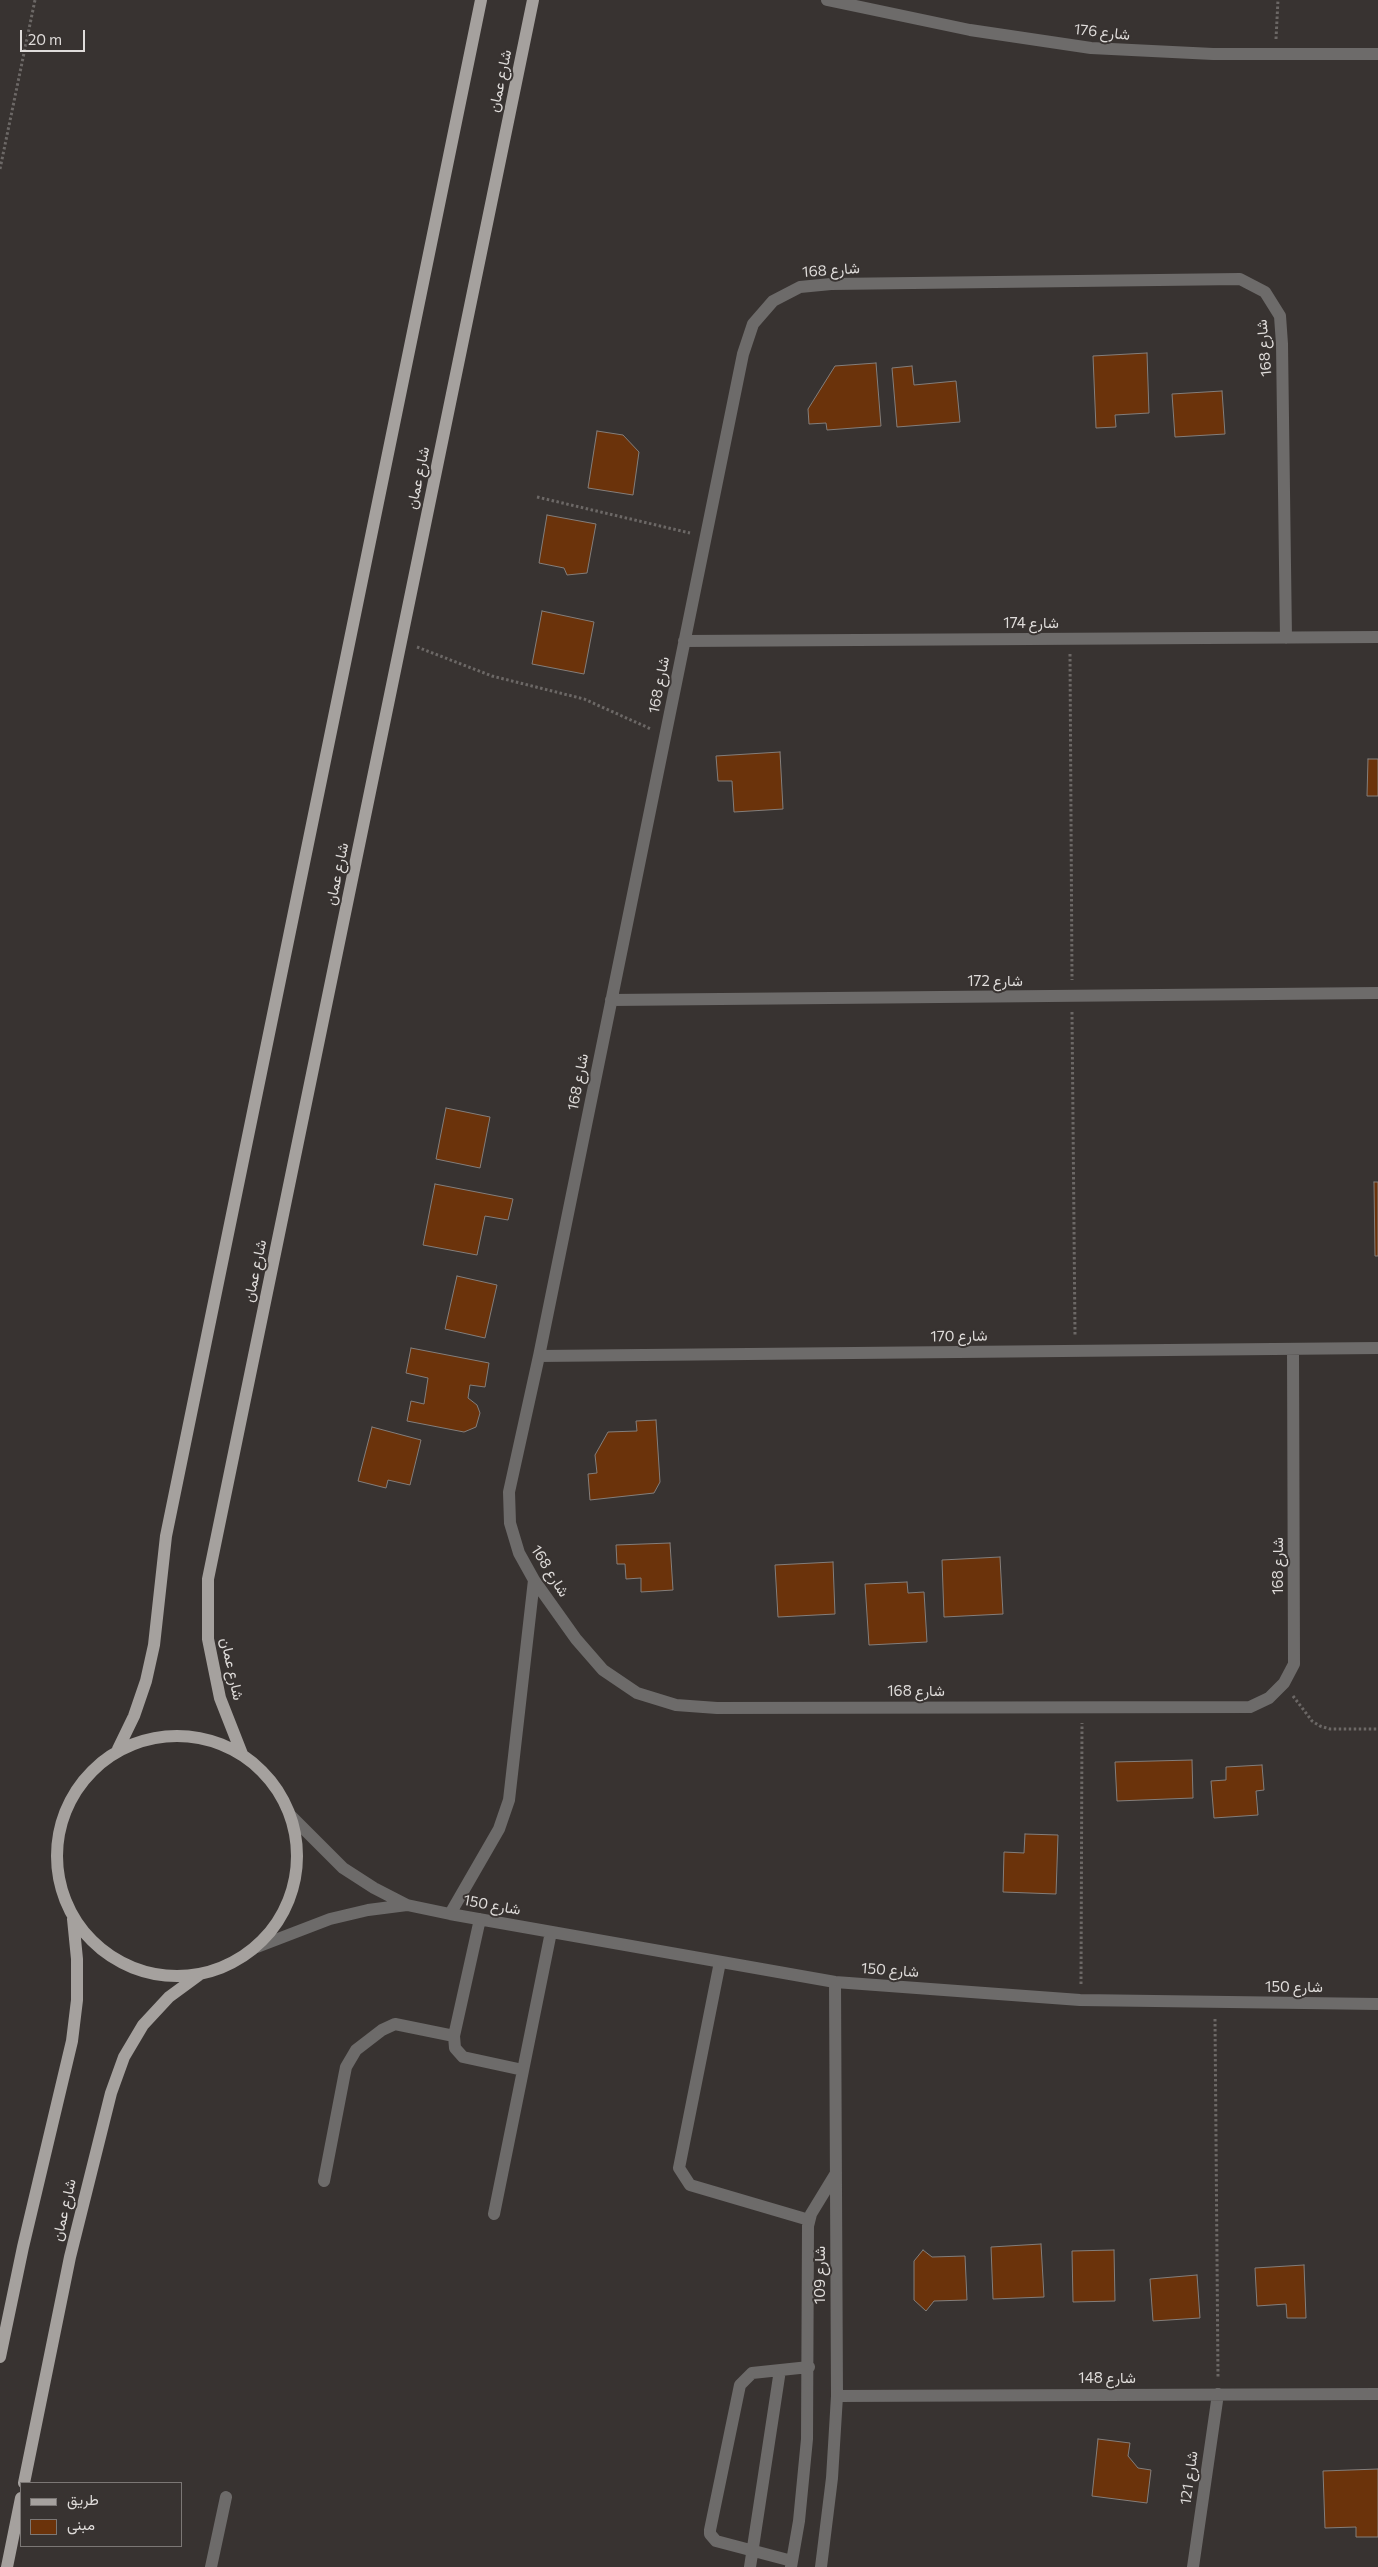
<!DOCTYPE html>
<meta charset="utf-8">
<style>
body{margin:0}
#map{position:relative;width:1378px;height:2567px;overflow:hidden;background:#383331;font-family:Commissioner,Vazirmatn,sans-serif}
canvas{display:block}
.legend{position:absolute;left:20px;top:2482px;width:162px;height:65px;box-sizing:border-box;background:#383331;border:1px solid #7b7775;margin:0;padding:6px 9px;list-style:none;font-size:15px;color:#dfdcda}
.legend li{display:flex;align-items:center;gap:10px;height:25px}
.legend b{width:25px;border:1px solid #7b7775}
.scale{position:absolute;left:20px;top:30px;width:65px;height:22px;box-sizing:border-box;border:2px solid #dfdcda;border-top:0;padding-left:6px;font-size:15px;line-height:18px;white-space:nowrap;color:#dfdcda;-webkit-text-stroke:4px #383331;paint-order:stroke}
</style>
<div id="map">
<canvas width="1378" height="2567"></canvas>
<ul class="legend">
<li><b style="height:6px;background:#a5a19e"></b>طريق</li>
<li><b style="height:14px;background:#6b330b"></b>مبنى</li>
</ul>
<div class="scale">20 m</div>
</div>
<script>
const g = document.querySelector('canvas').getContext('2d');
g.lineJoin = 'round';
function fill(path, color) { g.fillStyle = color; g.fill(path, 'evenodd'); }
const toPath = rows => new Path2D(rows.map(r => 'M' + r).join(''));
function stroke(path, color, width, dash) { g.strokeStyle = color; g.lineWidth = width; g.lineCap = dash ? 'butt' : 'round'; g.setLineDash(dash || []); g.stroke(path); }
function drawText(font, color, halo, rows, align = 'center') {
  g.font = font + ' Commissioner,Vazirmatn,sans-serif'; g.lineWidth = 4; g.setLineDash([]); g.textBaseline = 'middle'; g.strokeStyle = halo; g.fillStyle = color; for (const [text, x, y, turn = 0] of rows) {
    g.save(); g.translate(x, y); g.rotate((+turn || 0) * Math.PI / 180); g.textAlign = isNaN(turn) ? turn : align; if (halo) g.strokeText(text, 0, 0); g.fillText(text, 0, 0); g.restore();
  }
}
const building = toPath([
 [1147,353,1149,413,1115,415,1116,427,1096,428,1093,356,1147,353],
 [876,363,881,426,827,430,826,423,809,424,808,409,835,366,876,363],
 [912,366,914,385,956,381,960,422,897,427,892,368,912,366],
 [1222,391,1225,434,1175,437,1172,394,1222,391],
 [597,431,623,435,639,452,633,495,588,488,597,431],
 [547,515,596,524,587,573,567,575,564,568,539,563,547,515],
 [542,611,594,622,584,674,532,664,542,611],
 [780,752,783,809,734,812,732,781,718,781,716,756,780,752],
 [1368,759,1378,759,1378,796,1367,796,1368,759],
 [446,1108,490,1117,480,1168,436,1159,446,1108],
 [1374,1182,1378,1182,1378,1256,1375,1256,1374,1182],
 [435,1184,513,1199,508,1220,485,1216,477,1255,423,1245,435,1184],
 [457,1276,497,1285,485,1338,445,1329,457,1276],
 [411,1348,489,1363,485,1387,470,1385,468,1398,477,1405,480,1413,476,1427,464,1432,407,1421,411,1401,424,1404,428,1378,406,1373,411,1348],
 [656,1420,660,1482,654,1493,590,1500,588,1474,597,1473,595,1455,608,1432,637,1431,636,1421,656,1420],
 [372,1427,421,1440,410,1485,388,1480,386,1488,358,1481,372,1427],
 [670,1543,673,1590,641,1592,641,1578,626,1579,625,1564,617,1564,616,1545,670,1543],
 [1000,1557,1003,1614,944,1617,942,1560,1000,1557],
 [833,1562,835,1614,778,1617,775,1565,833,1562],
 [907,1582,908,1593,924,1592,927,1642,869,1645,865,1584,907,1582],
 [1192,1760,1193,1798,1117,1801,1115,1762,1192,1760],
 [1262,1765,1264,1790,1256,1791,1258,1815,1214,1818,1211,1781,1226,1780,1226,1767,1262,1765],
 [1025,1834,1058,1835,1056,1894,1003,1892,1004,1852,1024,1853,1025,1834],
 [1041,2244,1044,2297,993,2299,991,2247,1041,2244],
 [923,2250,932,2257,965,2256,967,2300,934,2301,926,2311,914,2300,914,2261,923,2250],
 [1114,2250,1115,2301,1073,2302,1072,2251,1114,2250],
 [1304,2265,1306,2318,1287,2318,1286,2304,1257,2306,1255,2268,1304,2265],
 [1197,2275,1200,2318,1153,2321,1150,2279,1197,2275],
 [1098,2439,1130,2443,1128,2456,1138,2468,1151,2470,1147,2503,1092,2496,1098,2439],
 [1378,2469,1378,2537,1356,2537,1356,2527,1325,2528,1323,2471,1378,2469]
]);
const path = toPath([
 [1276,39,1278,0],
 [0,169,35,0],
 [537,497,690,533],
 [417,647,492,676,584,699,651,729],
 [1070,654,1072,980],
 [1072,1012,1075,1335],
 [1293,1696,1312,1721,1320,1726,1330,1729,1378,1729],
 [1081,1984,1082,1723],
 [1215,2019,1218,2378]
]);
const minor = toPath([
 [827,0,970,30,1091,48,1213,54,1378,54],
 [1286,638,1282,344,1280,316,1265,292,1240,279,831,284,800,287,773,301,753,324,743,354,539,1356,509,1492,510,1523,519,1553,534,1580,576,1639,603,1670,637,1693,676,1705,717,1708,1250,1707,1269,1698,1284,1683,1294,1664,1293,1349],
 [684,641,1378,637],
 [611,1000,1378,993],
 [539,1356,1378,1348],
 [291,1816,343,1868,374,1888,407,1905,450,1914,835,1982,1080,2000,1378,2004],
 [450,1914,499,1829,509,1800,534,1580],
 [480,1919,454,2036,455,2048,463,2057,523,2070],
 [257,1947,330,1919,368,1910,407,1905],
 [720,1962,679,2168,690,2185,809,2220],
 [324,2181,344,2077,346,2067,356,2050,382,2030,395,2024,454,2036],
 [494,2214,551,1932],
 [837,2396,1378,2394],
 [792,2561,716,2541,710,2534,710,2530,740,2385,752,2373,809,2367],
 [211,2567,226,2497],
 [750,2567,780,2370],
 [791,2567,799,2521,807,2439,808,2226,811,2214,836,2173],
 [821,2567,832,2478,837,2396,835,1982],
 [1193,2567,1218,2394]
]);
const major = toPath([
 '57 1856a120 120 0 1 1 240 0a120 120 0 1 1-240 0Z',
 [118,1749,134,1716,146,1681,154,1645,166,1536,481,0],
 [242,1754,220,1698,208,1639,208,1579,533,0],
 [0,2357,23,2247,72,2041,77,2000,77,1959,73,1919],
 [24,2483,70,2257,111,2093,124,2057,143,2025,169,1997,199,1975],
 [7,2567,21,2498]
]);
const streetNames = [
 ["شارع 176",1102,32,6],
 ["شارع عمان",500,81,-78],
 ["شارع 168",831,270,-4],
 ["شارع 168",1264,348,-95],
 ["شارع عمان",418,478,-78],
 ["شارع 174",1031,623],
 ["شارع 168",659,685,-79],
 ["شارع عمان",337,874,-78],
 ["شارع 172",995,981],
 ["شارع 168",578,1082,-79],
 ["شارع عمان",255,1271,-78],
 ["شارع 170",959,1336,-1],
 ["شارع 168",1278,1566,-90],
 ["شارع 168",550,1571,58],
 ["شارع عمان",232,1669,78],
 ["شارع 168",916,1691],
 ["شارع 150",492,1905,10],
 ["شارع 150",890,1970,4],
 ["شارع 150",1294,1987],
 ["شارع عمان",64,2210,-77],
 ["شارع 109",820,2275,-90],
 ["شارع 148",1107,2378],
 ["شارع 121",1189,2478,-82]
];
fill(building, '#6b330b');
stroke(building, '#837e7b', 1);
stroke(path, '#6c6866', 3, [2.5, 2.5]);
stroke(minor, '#6d6b6a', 12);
stroke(major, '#a5a19e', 12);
drawText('15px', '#dfdcda', '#383331', streetNames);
</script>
